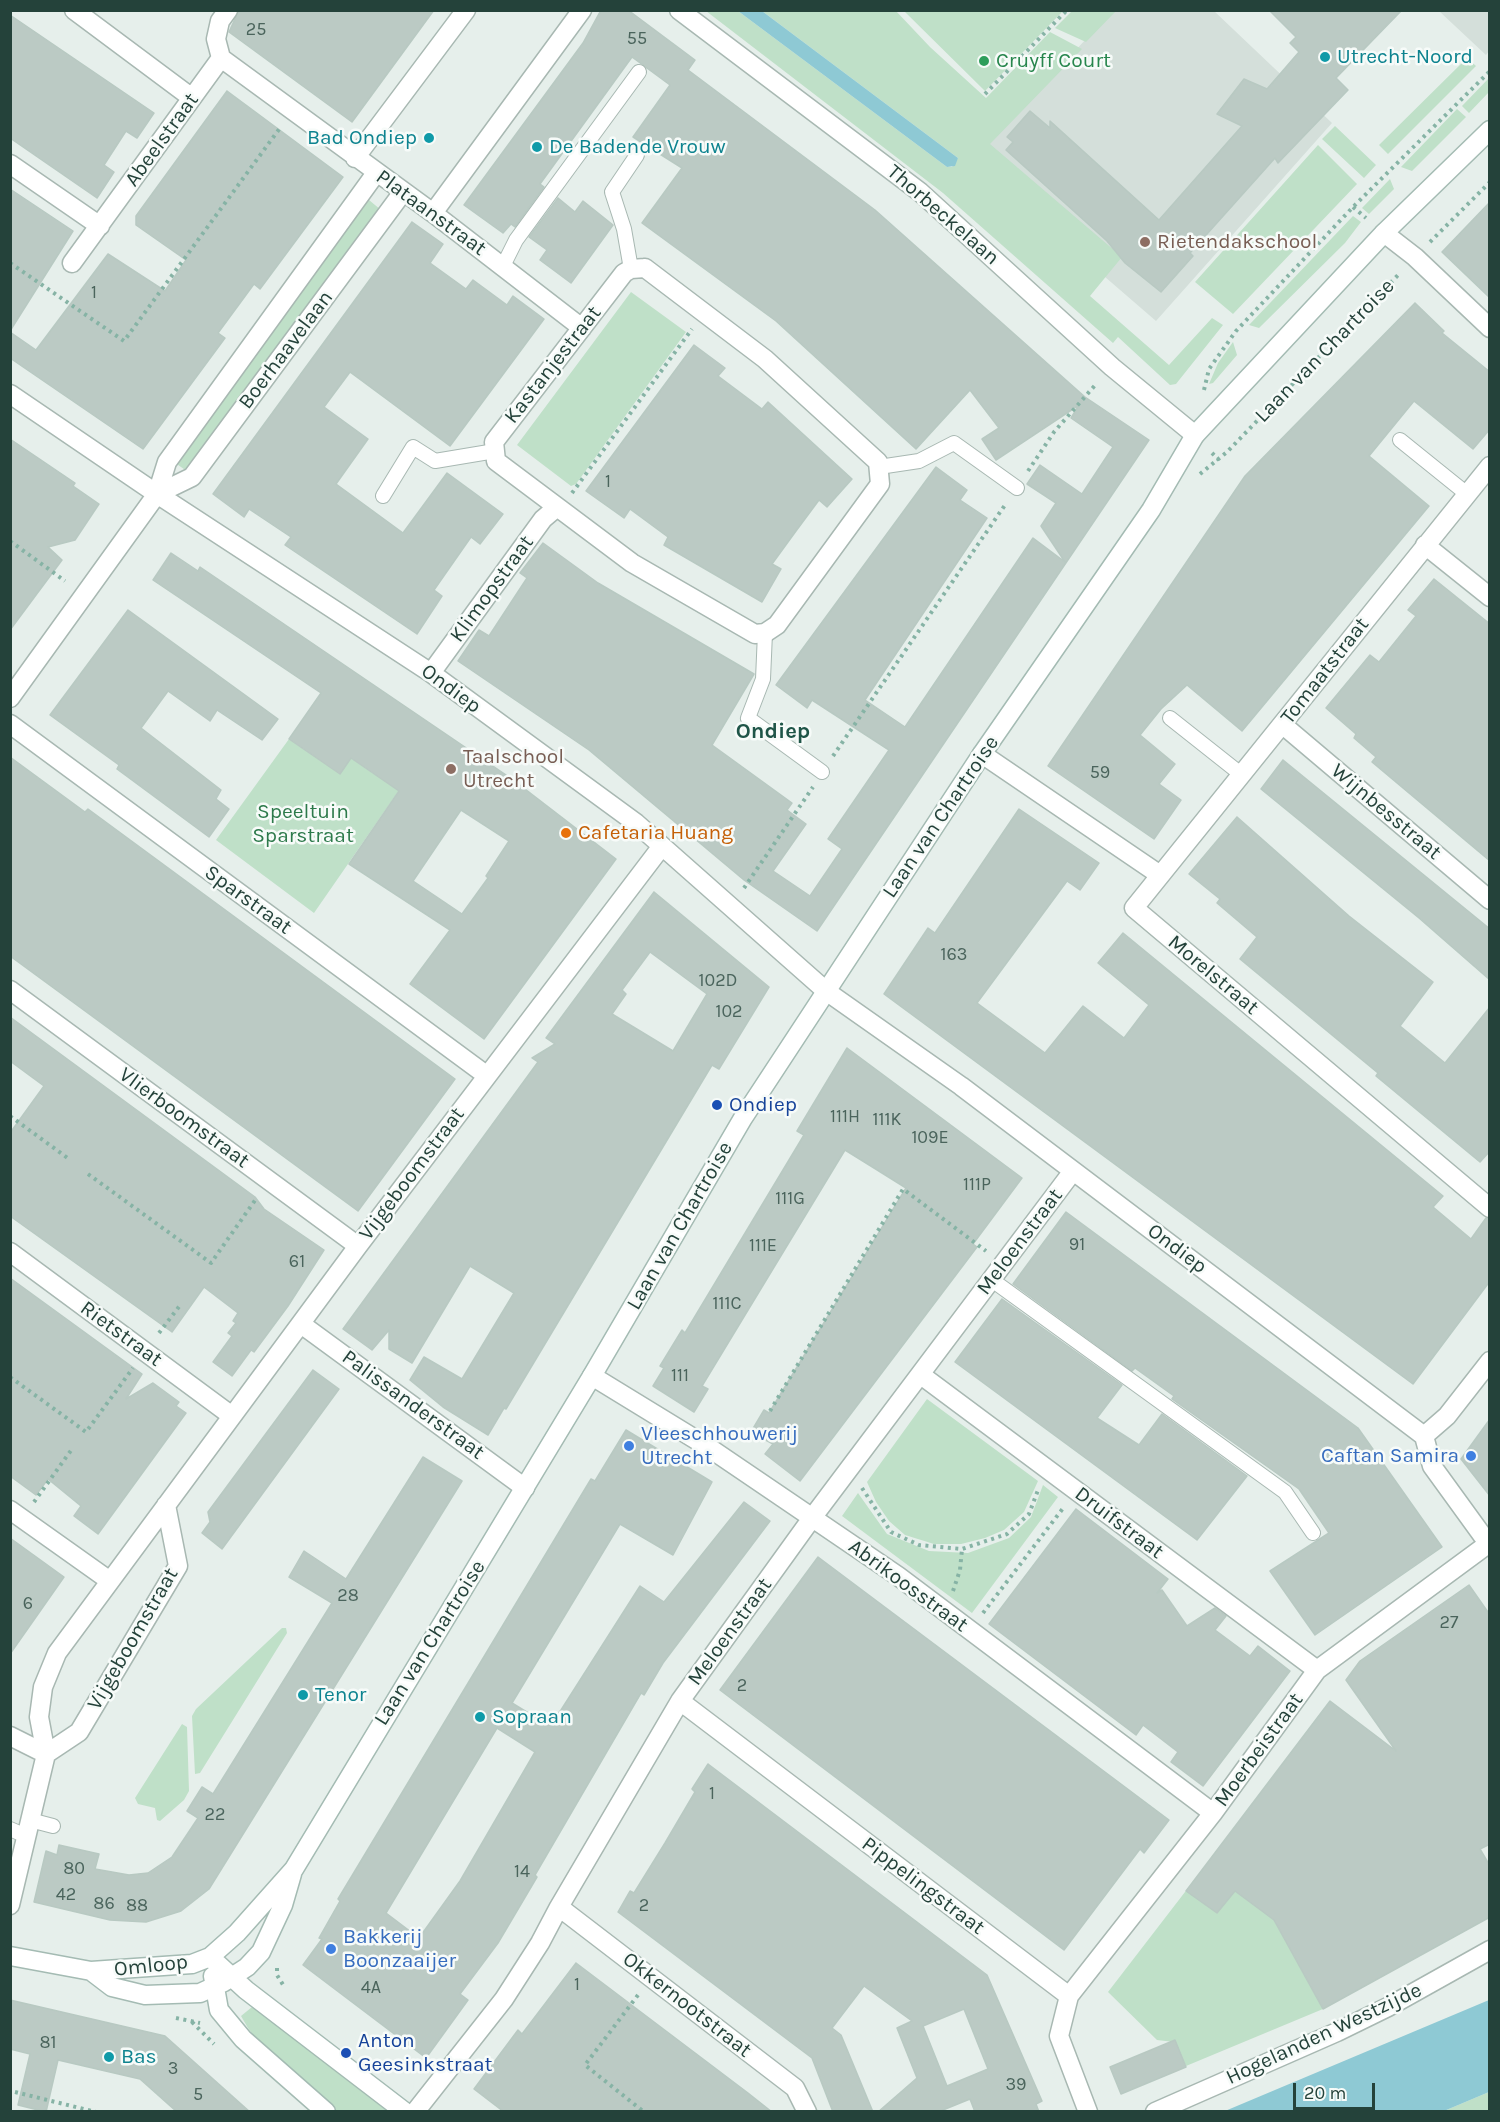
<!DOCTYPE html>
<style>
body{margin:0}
#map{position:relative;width:1500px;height:2122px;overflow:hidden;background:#e6efeb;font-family:Karla,sans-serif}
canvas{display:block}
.frame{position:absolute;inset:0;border:12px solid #24423a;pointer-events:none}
.scale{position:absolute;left:1293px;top:2083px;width:82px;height:27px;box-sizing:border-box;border:3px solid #24423a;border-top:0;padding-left:8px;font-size:18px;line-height:21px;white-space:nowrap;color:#24423a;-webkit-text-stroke:4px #f7fbf9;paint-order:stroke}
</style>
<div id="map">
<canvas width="1500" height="2122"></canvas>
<div class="frame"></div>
<div class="scale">20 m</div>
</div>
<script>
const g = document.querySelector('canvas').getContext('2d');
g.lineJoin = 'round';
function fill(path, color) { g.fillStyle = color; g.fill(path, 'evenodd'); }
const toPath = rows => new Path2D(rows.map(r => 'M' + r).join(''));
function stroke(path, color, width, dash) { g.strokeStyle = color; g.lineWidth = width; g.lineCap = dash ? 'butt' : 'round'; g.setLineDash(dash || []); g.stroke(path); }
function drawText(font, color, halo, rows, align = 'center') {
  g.font = font + ' Karla,sans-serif'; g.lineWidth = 5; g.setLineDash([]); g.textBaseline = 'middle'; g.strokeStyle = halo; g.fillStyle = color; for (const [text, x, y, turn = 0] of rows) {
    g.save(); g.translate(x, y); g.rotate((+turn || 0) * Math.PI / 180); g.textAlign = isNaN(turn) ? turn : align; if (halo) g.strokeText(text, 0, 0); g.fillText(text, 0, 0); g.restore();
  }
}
const built = toPath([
 [1112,11,1214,11,1332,123,1156,321,972,162],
 [1439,11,1489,11,1489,51,1486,55]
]);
const green = toPath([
 [706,11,738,11,947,167,952,167,958,158,762,11,896,11,930,47,986,98,1050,32,1082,49,990,144,1122,257,1090,296,1169,365,1212,318,1223,325,1176,384,1170,385,1118,337,1113,343,943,193],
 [904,11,1063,11,985,91],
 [1072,11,1072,10,1116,11,1086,42,1055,28],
 [1467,58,1476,66,1388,154,1379,145],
 [1489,78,1489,92,1469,113,1462,106],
 [1457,109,1466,117,1412,171,1401,167],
 [1335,126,1376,165,1364,178,1322,139],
 [1318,145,1357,184,1233,314,1195,282],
 [1390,179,1394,189,1369,214,1362,208],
 [369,200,381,210,188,472,174,462],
 [1353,216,1361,222,1345,243,1259,328,1249,325],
 [631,292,686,332,576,484,571,486,517,445],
 [1233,342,1237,355,1213,383,1209,384,1218,363],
 [289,739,340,774,351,758,374,774,402,786,314,913,216,840],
 [927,1399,1038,1481,1024,1512,1004,1530,985,1538,961,1544,934,1544,905,1535,889,1521,876,1502,867,1482],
 [1043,1485,1058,1497,972,1613,842,1516,858,1493,887,1534,929,1551,968,1553,1009,1538,1031,1517],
 [282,1628,286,1628,287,1633,200,1773,195,1774,192,1716,196,1709],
 [182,1724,187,1727,189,1791,184,1800,160,1821,157,1820,155,1808,138,1804,135,1798],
 [1205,1866,1274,1920,1323,2009,1186,2066,1174,2042,1157,2040,1108,1992],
 [252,2007,387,2109,388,2111,335,2111,261,2045,248,2028,241,2016],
 [1489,2092,1489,2111,1444,2111]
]);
const water = toPath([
 [738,11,762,11,958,158,955,166,947,167],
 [1489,2000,1489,2092,1444,2111,1225,2111]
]);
const building = toPath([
 [239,10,434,10,352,122,229,32,239,10],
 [601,10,628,10,695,60,688,70,875,210,1085,397,1149,440,817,931,744,880,589,750,458,661,479,630,489,636,527,578,520,573,543,543,598,583,754,674,712,745,792,803,787,810,806,824,773,871,810,896,842,849,828,839,889,750,812,700,807,708,776,685,936,467,967,490,960,500,987,518,865,700,905,727,1033,538,1065,562,1041,526,1056,503,1027,484,1040,465,1082,494,1113,447,1071,418,1079,405,996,460,982,439,999,428,970,390,916,449,776,321,642,223,682,168,633,137,670,85,632,57,540,184,544,187,515,227,511,224,503,233,464,205,583,43,601,10],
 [1269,10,1402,10,1336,78,1348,90,1278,163,1275,158,1190,253,1193,256,1161,292,1125,263,1107,241,1006,150,1013,142,1007,137,1030,111,1050,128,1050,121,1159,220,1242,126,1217,114,1244,79,1267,89,1299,52,1290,43,1296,37,1269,10],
 [10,15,154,113,137,138,126,131,104,165,114,172,97,198,10,138,10,15],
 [227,91,343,177,260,289,254,284,218,333,225,338,143,449,10,358,10,332,36,350,108,254,165,291,186,260,136,225,136,216,227,91],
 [10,189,73,231,10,331,10,189],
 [558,198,575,212,583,201,613,225,571,283,540,260,547,250,529,237,558,198],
 [1490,202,1490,298,1442,252,1490,202],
 [412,222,443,244,430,263,466,289,473,280,507,305,513,296,544,319,450,446,350,372,324,407,368,439,336,484,403,533,447,473,503,514,480,544,471,537,434,590,442,596,417,634,285,545,291,537,249,509,244,517,213,494,412,222],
 [1415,303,1444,331,1442,333,1490,372,1490,429,1473,449,1414,401,1369,456,1429,506,1242,731,1187,685,1161,709,1140,735,1175,764,1159,784,1181,800,1154,839,1048,766,1245,476,1415,303],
 [694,345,725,368,718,376,762,409,768,402,852,479,827,507,819,500,796,531,772,564,781,569,762,602,664,545,668,537,630,509,624,518,586,491,694,345],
 [10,439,75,483,73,486,99,504,75,540,48,547,62,560,10,630,10,439],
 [171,553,198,571,200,567,512,779,616,859,484,1039,410,984,450,930,349,864,399,791,351,758,340,774,289,739,321,693,153,580,171,553],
 [461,810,509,841,486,876,488,878,462,914,413,881,461,810],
 [1434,579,1490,624,1490,861,1372,762,1376,757,1354,738,1356,734,1326,708,1370,655,1379,662,1416,616,1408,610,1434,579],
 [128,610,278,719,262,740,217,710,210,721,168,691,141,728,221,790,216,799,229,809,209,837,117,769,119,765,50,715,128,610],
 [10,757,85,812,88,809,455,1079,358,1211,10,956,10,757],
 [1283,760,1490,929,1490,980,1419,918,1261,789,1283,760],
 [1019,809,1099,863,1080,890,1067,881,977,1003,1045,1053,1083,1006,1124,1038,1149,1005,1098,963,1123,933,1443,1196,1433,1207,1471,1239,1486,1218,1490,1219,1490,1281,1413,1384,884,994,928,928,935,933,1019,809],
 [1237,817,1349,916,1433,982,1400,1026,1445,1063,1490,1007,1490,1151,1480,1162,1376,1076,1378,1073,1240,959,1257,937,1217,903,1220,899,1189,874,1237,817],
 [654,892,769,987,719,1069,712,1065,506,1409,504,1408,488,1435,443,1407,410,1380,424,1357,462,1379,514,1293,470,1266,412,1363,389,1349,389,1330,372,1350,343,1329,538,1062,532,1058,555,1044,546,1038,654,892],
 [650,952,707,994,673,1051,612,1014,626,994,622,990,650,952],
 [10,1017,255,1197,264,1209,324,1250,288,1306,254,1352,251,1350,232,1376,213,1362,232,1336,228,1333,236,1323,233,1321,238,1313,204,1287,172,1332,10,1216,10,1133,44,1086,10,1061,10,1017],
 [847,1048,1022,1178,973,1244,977,1247,800,1481,765,1454,773,1444,751,1432,764,1410,769,1413,906,1188,874,1168,845,1150,702,1386,708,1389,694,1412,653,1386,664,1368,660,1366,682,1330,685,1333,804,1135,797,1131,847,1048],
 [1066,1212,1358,1428,1442,1547,1315,1635,1270,1571,1329,1533,1299,1489,1172,1399,1174,1396,1135,1368,1132,1371,1013,1284,1066,1212],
 [10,1278,142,1374,126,1399,153,1383,179,1402,176,1406,186,1413,98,1534,74,1516,81,1506,48,1479,36,1495,10,1476,10,1278],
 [1002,1299,1122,1385,1097,1418,1139,1445,1162,1414,1247,1476,1197,1540,955,1362,1002,1299],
 [313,1370,339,1389,222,1549,202,1533,210,1522,208,1512,313,1370],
 [1490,1419,1490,1496,1461,1459,1490,1419],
 [626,1430,712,1482,673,1555,620,1524,512,1703,548,1725,561,1710,640,1586,664,1602,744,1502,770,1521,663,1663,644,1695,641,1693,535,1875,537,1877,498,1943,460,1994,468,2000,426,2058,303,1965,322,1939,319,1938,340,1901,338,1899,591,1479,595,1481,626,1430],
 [497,1728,535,1752,460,1881,419,1938,386,1913,497,1728],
 [423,1457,462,1481,209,1889,181,1911,146,1922,110,1920,34,1902,46,1851,57,1855,59,1845,99,1854,95,1869,129,1875,148,1873,172,1857,198,1818,187,1811,202,1787,213,1794,332,1603,289,1577,304,1551,346,1579,423,1457],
 [1076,1509,1168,1579,1157,1593,1162,1590,1187,1626,1215,1608,1226,1616,1215,1630,1250,1656,1258,1646,1290,1671,1203,1786,1171,1762,1178,1752,1143,1725,1136,1735,989,1624,1076,1509],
 [10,1538,64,1577,10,1654,10,1538],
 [818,1557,1169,1820,1144,1853,1140,1849,1064,1950,720,1690,818,1557],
 [1469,1585,1490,1615,1490,1844,1480,1849,1490,1866,1490,1917,1323,2009,1274,1920,1235,1891,1217,1913,1186,1891,1330,1701,1396,1751,1346,1680,1360,1661,1469,1585],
 [708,1764,987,1975,1042,2101,1036,2104,1039,2112,975,2112,970,2099,938,2112,878,2112,917,2078,897,2028,912,2021,864,1986,832,2028,841,2035,873,2112,833,2112,812,2058,618,1912,630,1891,634,1893,665,1843,695,1792,692,1789,708,1764],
 [964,2009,988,2069,947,2086,923,2026,964,2009],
 [576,1963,748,2093,772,2112,504,2112,474,2089,518,2030,522,2034,576,1963],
 [10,2000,165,2036,250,2112,177,2112,140,2079,58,2060,46,2112,18,2105,30,2054,10,2049,10,2000],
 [1175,2040,1186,2067,1121,2094,1110,2067,1175,2040]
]);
const path = toPath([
 [985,94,1067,10],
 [1353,207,1366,218],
 [1430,242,1490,182],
 [10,263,124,341,280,128],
 [1204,390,1209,369,1236,331,1353,207,1490,71],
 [1212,453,1219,460],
 [1028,471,1054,432,1097,383],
 [1200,474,1227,452,1400,273],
 [572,493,692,329],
 [10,541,65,581],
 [833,756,1005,505],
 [744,888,813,787],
 [10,1116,69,1159],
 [88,1174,211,1263,256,1199],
 [159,1333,181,1304],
 [10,1377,86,1432,133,1368],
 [770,1411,903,1189,986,1251],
 [862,1488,891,1532,919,1545,962,1549,1007,1534,1029,1514,1038,1490],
 [34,1502,72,1449],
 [953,1591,960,1570,962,1549],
 [983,1613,1064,1507],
 [277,1968,277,1975,285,1988],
 [638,1995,585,2065,644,2112],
 [176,2018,200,2023],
 [192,2022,214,2044],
 [15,2092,96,2112]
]);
const lane = toPath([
 [503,266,516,240,639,72],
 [631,269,624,229,612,192,637,155],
 [1400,440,1467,494],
 [879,467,919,461,954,443,1017,488],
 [383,496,413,447,435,461,495,451],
 [765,633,763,679,748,718,822,772],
 [1170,718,1242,775],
 [992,1280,1285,1492,1313,1533],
 [30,1820,53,1826],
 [10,1829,26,1836]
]);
const street = toPath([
 [74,10,192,98],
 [679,10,920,192,1112,367,1195,435],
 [221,58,433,213,582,328],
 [355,158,466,10],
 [10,164,100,226],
 [433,213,582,10],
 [1384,233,1415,257,1490,328],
 [72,263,221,58,216,39,220,21,228,10],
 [645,268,765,359,878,462,880,484,777,625,765,633,755,634,632,563,496,461,494,442,624,273,631,269,645,268],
 [10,394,157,494,431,673,636,823,826,991,961,1086,1424,1436,1432,1466,1490,1546],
 [1490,466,1134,908,1490,1208],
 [157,494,192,477,403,192],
 [1425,545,1490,597],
 [431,673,543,519,556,508],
 [10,698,157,494,167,462,376,173],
 [10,724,486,1075],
 [1283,725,1490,900],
 [982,754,1160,875],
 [10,990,358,1246],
 [10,1252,232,1416],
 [301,1324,525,1488],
 [921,1375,1317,1670],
 [592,1376,708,1447,898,1576,1213,1813],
 [1424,1436,1447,1416,1490,1361],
 [10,1510,110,1581],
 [680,1701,1069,1996],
 [10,1736,46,1754],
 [46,1754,79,1732,178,1566,166,1505],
 [10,1905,46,1754,39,1717,43,1687,57,1653,358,1246,662,846],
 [559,1907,795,2088,807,2112],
 [415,2112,504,1999,540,1943,559,1907,680,1701,812,1518,1073,1171],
 [1088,2112,1059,2036,1069,1996,1213,1813,1317,1670,1488,1544],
 [1155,2112,1337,2032,1388,2007,1490,1950]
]);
const secondary = toPath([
 [10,1956,91,1971,192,1964,210,1957,237,1933,294,1869,592,1376,743,1118,982,754,1151,510,1195,435,1384,233,1490,130],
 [210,1957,246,1990,405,2112],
 [91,1971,112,1987,145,1995,200,1993,224,1982,247,1967,261,1952,283,1905,292,1874],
 [213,1976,219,2010,243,2039,326,2112]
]);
const markers = [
 [1325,57,6,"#0f9aa8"],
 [984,61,6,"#2e9e5b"],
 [429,138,6,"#0f9aa8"],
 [537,147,6,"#0f9aa8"],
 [1145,242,6,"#8d6e63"],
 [451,769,6,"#8d6e63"],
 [566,833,6,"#e8710a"],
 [717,1105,6,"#1a4fb4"],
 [629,1446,6,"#3f7fe0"],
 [1471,1456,6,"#3f7fe0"],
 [303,1695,6,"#0f9aa8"],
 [480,1717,6,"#0f9aa8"],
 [331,1949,6,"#3f7fe0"],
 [346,2053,6,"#1a4fb4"],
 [109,2057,6,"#0f9aa8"]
];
const numberNames = [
 ["25",256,30],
 ["55",637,39],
 ["1",94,293],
 ["1",608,482],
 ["59",1100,773],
 ["163",954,955],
 ["102D",718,981],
 ["102",729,1012],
 ["111H",845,1117],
 ["111K",887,1120],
 ["109E",930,1138],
 ["111P",977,1185],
 ["111G",790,1199],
 ["91",1077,1245],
 ["111E",763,1246],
 ["61",297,1262],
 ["111C",727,1304],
 ["111",680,1376],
 ["28",348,1596],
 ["6",28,1604],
 ["27",1449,1623],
 ["2",742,1686],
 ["1",712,1794],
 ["22",215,1815],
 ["80",74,1869],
 ["14",522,1872],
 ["42",66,1895],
 ["86",104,1904],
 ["88",137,1906],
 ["2",644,1906],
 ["1",577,1985],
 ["4A",371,1988],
 ["81",48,2043],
 ["3",173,2069],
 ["39",1016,2085],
 ["5",198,2095]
];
const cultureNames = [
 ["Utrecht-Noord",1337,57],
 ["Bad Ondiep",417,138,"right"],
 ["De Badende Vrouw",549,147],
 ["Tenor",315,1695],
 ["Sopraan",492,1717],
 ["Bas",121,2057]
];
const leisureNames = [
 ["Cruyff Court",996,61]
];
const streetNames = [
 ["Abeelstraat",162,140,-54],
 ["Plataanstraat",431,213,36],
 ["Thorbeckelaan",943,215,41],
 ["Boerhaavelaan",286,350,-53],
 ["Laan van Chartroise",1325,351,-46],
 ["Kastanjestraat",553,365,-52],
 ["Klimopstraat",492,589,-54],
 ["Tomaatstraat",1325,671,-52],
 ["Ondiep",451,689,36],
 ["Wijnbesstraat",1386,812,40],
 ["Laan van Chartroise",941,817,-56],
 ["Sparstraat",248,900,36],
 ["Morelstraat",1213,975,40],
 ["Vlierboomstraat",184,1118,36],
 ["Vijgeboomstraat",412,1174,-53],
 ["Laan van Chartroise",680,1226,-60],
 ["Meloenstraat",1020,1242,-53],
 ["Ondiep",1177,1249,37],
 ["Rietstraat",121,1334,36],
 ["Palissanderstraat",413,1405,36],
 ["Druifstraat",1119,1523,37],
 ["Abrikoosstraat",908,1586,36],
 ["Meloenstraat",730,1632,-54],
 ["Vijgeboomstraat",133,1639,-60],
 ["Laan van Chartroise",430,1643,-58],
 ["Moerbeistraat",1259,1750,-54],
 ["Pippelingstraat",923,1886,37],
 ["Omloop",151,1966,-6],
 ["Okkernootstraat",687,2005,38],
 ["Hogelanden Westzijde",1324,2034,-25]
];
const educationNames = [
 ["Rietendakschool",1157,242],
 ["Taalschool",463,757],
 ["Utrecht",463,781]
];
const parkNames = [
 ["Speeltuin",303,812],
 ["Sparstraat",303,836]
];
const foodNames = [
 ["Cafetaria Huang",578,833]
];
const transitNames = [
 ["Ondiep",729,1105],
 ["Anton",358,2041],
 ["Geesinkstraat",358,2065]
];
const shopNames = [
 ["Vleeschhouwerij",641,1434],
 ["Utrecht",641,1458],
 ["Caftan Samira",1459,1456,"right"],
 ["Bakkerij",343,1937],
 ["Boonzaaijer",343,1961]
];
const neighbourhoodNames = [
 ["Ondiep",773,732]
];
fill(built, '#d4dfda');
fill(green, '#bfe0c8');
fill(water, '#8ec9d4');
fill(building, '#bbcac4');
stroke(building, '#b8c9c2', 1.5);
stroke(lane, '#a8b8b2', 16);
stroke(street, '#a8b8b2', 21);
stroke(secondary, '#a4bbb3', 21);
stroke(path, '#86b3a5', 4, [3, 4.5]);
stroke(lane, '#fff', 14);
stroke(street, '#fff', 18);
stroke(secondary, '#fff', 18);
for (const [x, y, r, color] of markers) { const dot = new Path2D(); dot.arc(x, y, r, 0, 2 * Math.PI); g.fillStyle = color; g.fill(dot); stroke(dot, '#f7fbf9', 2); }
drawText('18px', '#4a645c', null, numberNames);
drawText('21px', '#0d838f', '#f7fbf9', cultureNames, 'left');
drawText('21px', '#27864d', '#f7fbf9', leisureNames, 'left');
drawText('21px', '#24423a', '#f7fbf9', streetNames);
drawText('21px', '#785e54', '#f7fbf9', educationNames, 'left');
drawText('21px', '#2d7a4b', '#f7fbf9', parkNames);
drawText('21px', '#c56008', '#f7fbf9', foodNames, 'left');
drawText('21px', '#164399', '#f7fbf9', transitNames, 'left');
drawText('21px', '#366cbe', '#f7fbf9', shopNames, 'left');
drawText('bold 22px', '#1f5548', '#f7fbf9', neighbourhoodNames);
</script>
